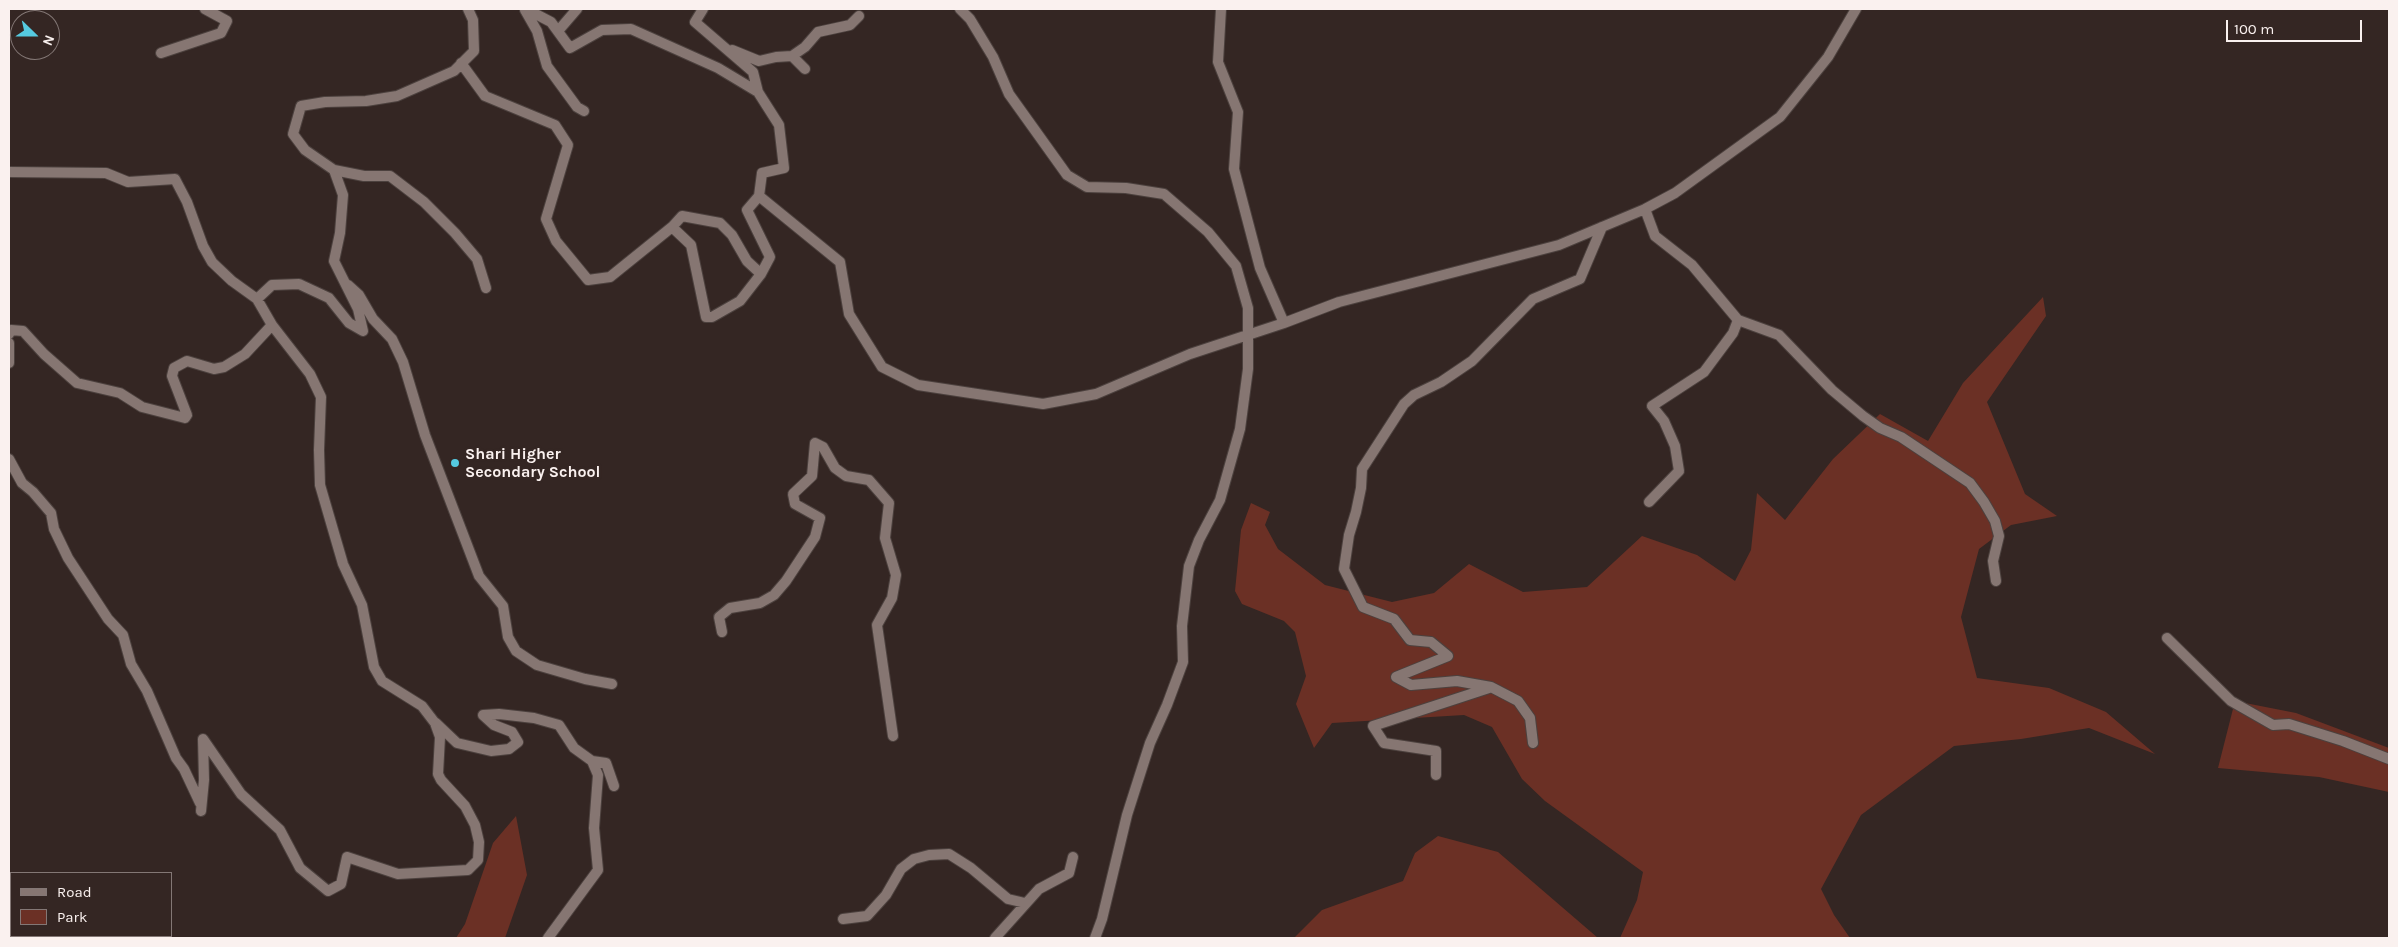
<!DOCTYPE html>
<style>
body{margin:0}
#map{position:relative;width:2398px;height:947px;overflow:hidden;background:#342623;font-family:Karla,sans-serif}
canvas{display:block}
.frame{position:absolute;inset:0;border:10px solid #faf1ef;pointer-events:none}
.legend{position:absolute;left:10px;top:872px;width:162px;height:65px;box-sizing:border-box;background:#342623;border:1px solid #837775;margin:0;padding:6px 9px;list-style:none;font-size:15px;color:#faf1ef}
.legend li{display:flex;align-items:center;gap:10px;height:25px}
.legend b{width:25px;border:1px solid #837775}
.north{position:absolute;left:10px;top:10px;width:50px;height:50px;box-sizing:border-box;background:#342623;border:1px solid #837775;border-radius:50%;rotate:112deg;font-size:14px;font-weight:700;line-height:20px;text-align:center;color:#faf1ef}
.north::after{content:'';display:block;margin:auto;width:18px;height:22px;background:#55cae0;clip-path:polygon(50% 0,100% 100%,50% 72%,0 100%)}
.scale{position:absolute;left:2226px;top:20px;width:136px;height:22px;box-sizing:border-box;border:2px solid #faf1ef;border-top:0;padding-left:6px;font-size:15px;line-height:18px;white-space:nowrap;color:#faf1ef;-webkit-text-stroke:4px #342623;paint-order:stroke}
</style>
<div id="map">
<canvas width="2398" height="947"></canvas>
<div class="frame"></div>
<ul class="legend">
<li><b style="height:6px;background:#867672"></b>Road</li>
<li><b style="height:14px;background:#6b3025"></b>Park</li>
</ul>
<div class="north">N</div>
<div class="scale">100 m</div>
</div>
<script>
const g = document.querySelector('canvas').getContext('2d');
g.lineJoin = 'round';
function fill(path, color) { g.fillStyle = color; g.fill(path, 'evenodd'); }
const toPath = rows => new Path2D(rows.map(r => 'M' + r).join(''));
function stroke(path, color, width, dash) { g.strokeStyle = color; g.lineWidth = width; g.lineCap = dash ? 'butt' : 'round'; g.setLineDash(dash || []); g.stroke(path); }
function drawText(font, color, halo, rows, align = 'center') {
  g.font = font + ' Karla,sans-serif'; g.lineWidth = 5; g.setLineDash([]); g.textBaseline = 'middle'; g.strokeStyle = halo; g.fillStyle = color; for (const [text, x, y, turn = 0] of rows) {
    g.save(); g.translate(x, y); g.rotate((+turn || 0) * Math.PI / 180); g.textAlign = isNaN(turn) ? turn : align; if (halo) g.strokeText(text, 0, 0); g.fillText(text, 0, 0); g.restore();
  }
}
const green = toPath([
 [2043,297,2046,316,1987,402,2025,494,2057,516,2011,525,1979,549,1961,617,1977,678,2049,688,2106,712,2155,754,2089,728,2021,739,1954,746,1861,815,1821,889,1834,915,1850,938,1620,938,1637,900,1643,872,1545,801,1522,779,1492,727,1464,715,1332,723,1314,748,1296,704,1306,676,1295,632,1284,621,1242,604,1235,591,1241,530,1251,503,1270,512,1265,525,1278,549,1325,585,1392,602,1434,593,1469,564,1523,592,1587,587,1642,536,1697,555,1735,581,1751,550,1757,493,1785,520,1833,459,1880,414,1928,441,1963,383],
 [2235,701,2296,713,2389,748,2389,792,2319,777,2218,768],
 [516,816,527,875,505,938,456,938,465,924,493,843],
 [1438,836,1498,852,1598,938,1294,938,1322,910,1403,881,1415,853],
 [9,936,101,936,108,938,9,938]
]);
const minor = toPath([
 [526,9,551,22,570,48,602,30,631,29,718,68,758,92,779,125,784,168,762,173,759,196,840,262,849,314,882,367,918,385,1043,404,1096,394,1190,354,1284,323,1339,302,1559,245,1645,209,1675,193,1780,117,1828,57,1856,9],
 [703,9,695,22,753,72,758,92],
 [960,9,970,19,993,57,1009,94,1067,175,1087,187,1126,188,1164,194,1208,232,1236,266,1248,308,1248,369,1240,429,1220,500,1199,540,1189,566,1182,626,1183,662,1167,705,1150,743,1127,815,1102,919,1095,938],
 [1221,9,1218,62,1238,112,1234,169,1260,268,1284,323],
 [525,10,537,31,547,66,577,107,584,111],
 [558,31,577,9],
 [732,50,759,61,776,57,792,56,805,69],
 [161,53,221,33,227,21,205,9],
 [792,56,805,47,818,32,850,25,859,16],
 [461,63,485,96,555,125,568,145,546,219,556,241,588,280,610,277,672,227,691,245,706,317,712,317,740,301,761,274,770,257,747,210,759,196],
 [334,170,364,176,390,176,424,202,455,233,477,259,486,288],
 [9,172,106,173,128,182,175,179,187,202,203,246,212,262,232,281,257,299,272,285,299,284,329,298,349,323,363,331,358,309,334,261,340,233,343,195,334,170,305,150,293,134,301,106,325,102,366,101,397,96,454,71,474,51,473,20,468,9],
 [1645,209,1655,236,1692,265,1738,320,1779,335,1832,390,1863,416,1880,428,1901,437,1970,483,1984,502,1995,521,1999,536,1993,561,1996,581],
 [672,227,682,216,720,223,732,235,747,261,761,274],
 [348,285,359,295,373,319,392,339,403,362,425,435,479,576,503,606,508,637,516,651,537,665,585,679,612,684],
 [9,334,11,330,23,331,44,354,77,383,120,393,142,407,185,418,187,415,172,376,174,368,187,361,214,369,224,367,245,354,272,325,257,299],
 [9,343,9,363],
 [9,459,22,483,33,492,51,513,54,529,68,558,108,619,123,635,131,664,147,691,176,758,184,769,200,803],
 [1649,502,1679,471,1675,446,1664,421,1652,406,1704,372,1733,333,1738,320],
 [722,632,719,617,730,608,760,603,774,595,786,581,815,537,820,518,795,504,793,494,812,476,815,443,823,447,835,468,846,476,869,480,889,503,885,538,896,575,892,598,877,625,893,736],
 [2167,638,2231,701,2273,725,2289,724,2343,741,2389,759],
 [436,723,457,743,491,751,509,749,518,742,512,732,494,725,483,715,499,714,534,718,559,725,574,748,592,761,606,763,614,786],
 [1533,743,1530,718,1518,701,1491,687,1457,681,1411,685,1396,677,1448,656,1431,642,1410,640,1394,619,1363,607,1344,569,1349,535,1356,512,1361,488,1362,469,1404,404,1414,395,1441,382,1472,361,1533,299,1580,279,1602,227],
 [1436,775,1436,751,1384,743,1373,726,1489,688],
 [201,811,204,780,203,739,241,794,280,830,300,868,328,891,341,884,347,857,398,874,468,870,478,860,479,842,475,825,465,806,441,780,438,774,440,737,435,723,422,706,382,681,374,667,362,605,343,564,320,485,319,450,321,397,310,374,272,325],
 [843,919,867,916,886,895,901,869,914,859,929,855,949,854,971,868,1008,899,1025,903],
 [548,938,598,870,594,828,598,775,592,761],
 [995,938,1039,889,1069,873,1073,857]
]);
const markers = [
 [455,463,5,"#55cae0"]
];
const poiNames = [
 ["Shari Higher",465,454],
 ["Secondary School",465,472]
];
fill(green, '#6b3025');
stroke(minor, '#4c413e', 12);
stroke(minor, '#867672', 10);
for (const [x, y, r, color] of markers) { const dot = new Path2D(); dot.arc(x, y, r, 0, 2 * Math.PI); g.fillStyle = color; g.fill(dot); stroke(dot, '#342623', 2); }
drawText('bold 16px', '#faf1ef', '#342623', poiNames, 'left');
</script>
